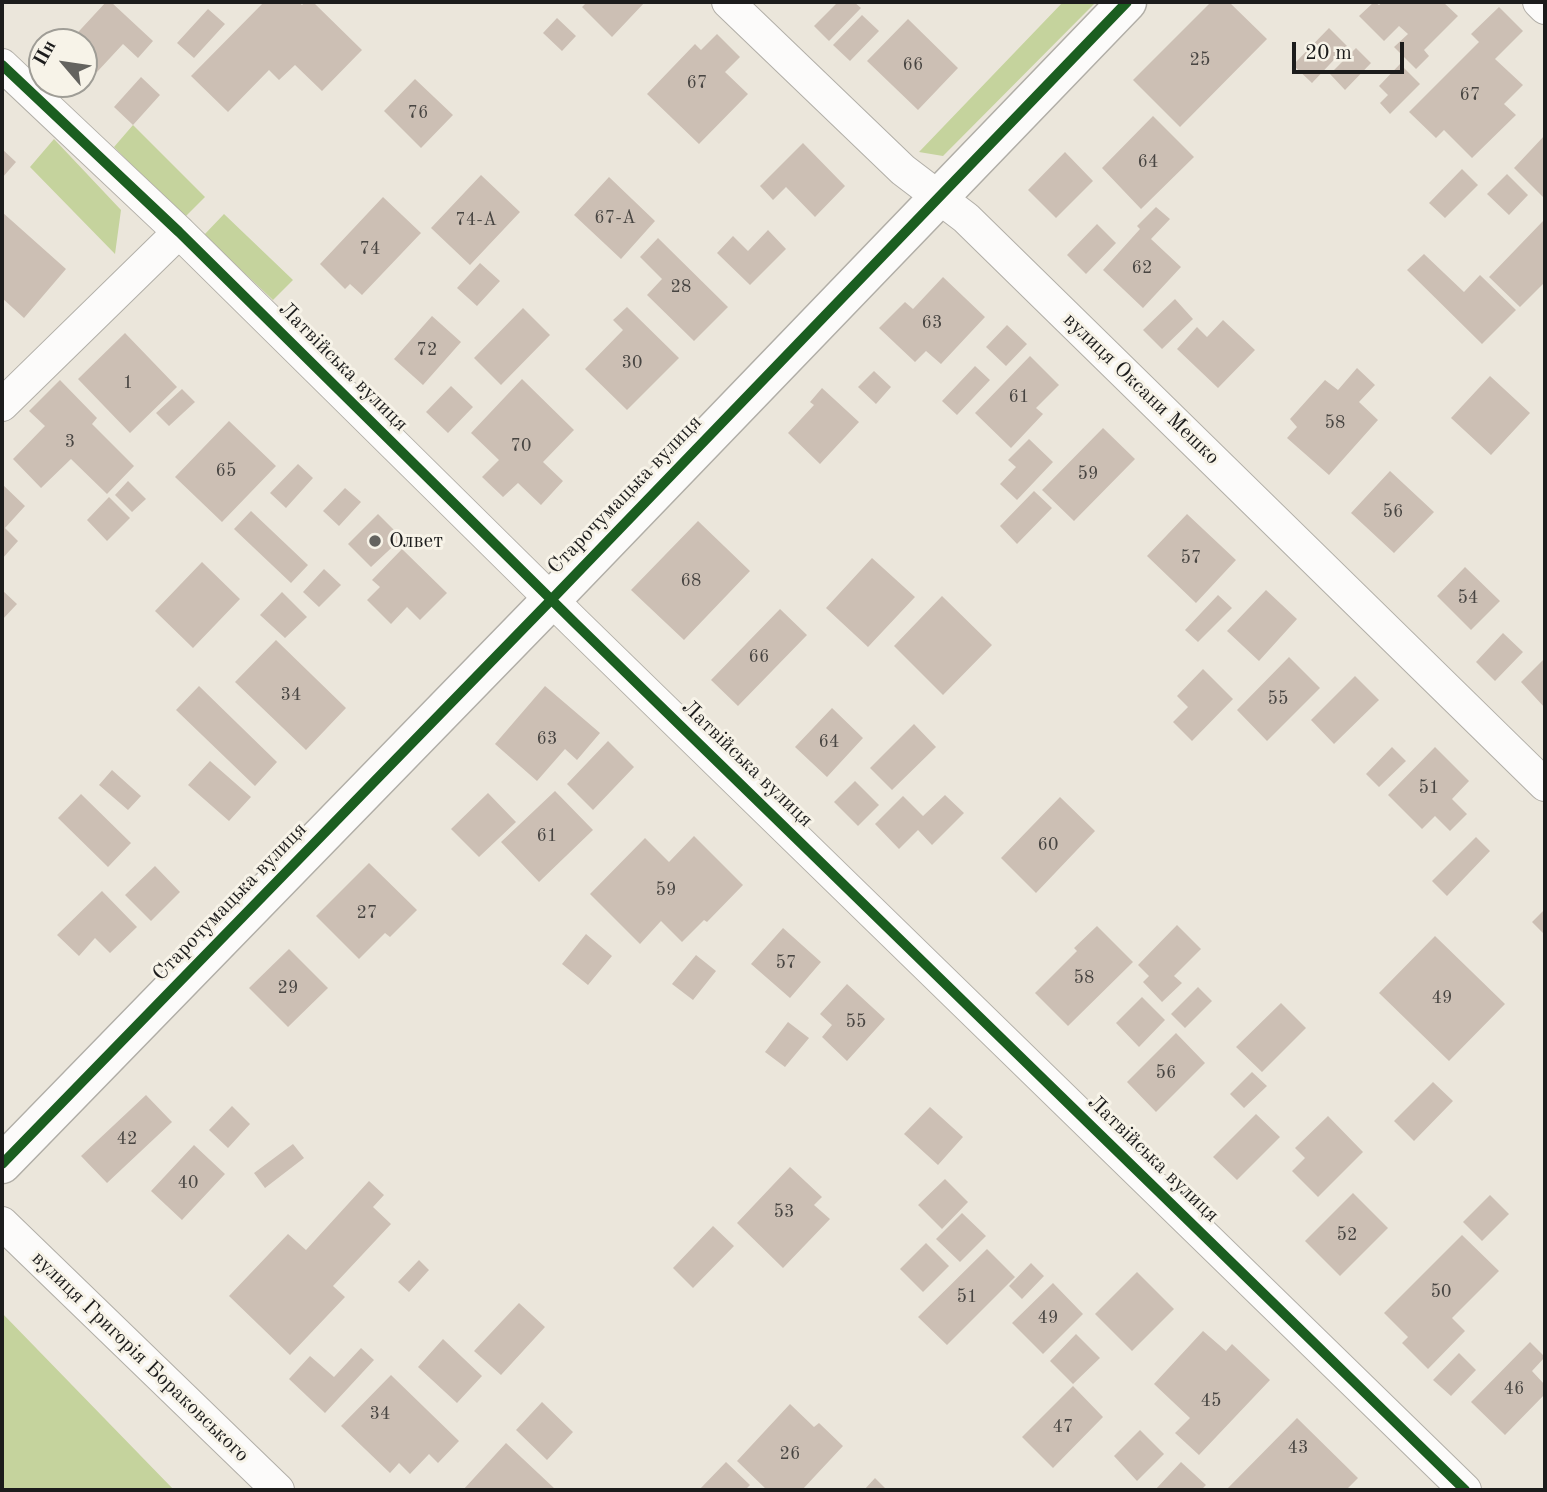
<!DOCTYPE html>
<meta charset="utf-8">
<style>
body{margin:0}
#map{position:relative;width:1547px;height:1492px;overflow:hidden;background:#ebe6db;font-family:"Old Standard TT",serif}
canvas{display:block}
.frame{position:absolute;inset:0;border:4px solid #1c1c1c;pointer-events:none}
.north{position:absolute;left:28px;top:28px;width:70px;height:70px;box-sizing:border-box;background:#f7f3e8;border:2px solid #9f9d96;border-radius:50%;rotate:299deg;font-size:19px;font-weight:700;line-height:28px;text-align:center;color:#1c1c1c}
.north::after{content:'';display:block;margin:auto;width:24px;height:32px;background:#64635f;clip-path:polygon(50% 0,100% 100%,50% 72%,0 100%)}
.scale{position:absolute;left:1292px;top:42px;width:112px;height:32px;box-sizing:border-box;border:4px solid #1c1c1c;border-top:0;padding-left:9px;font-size:21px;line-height:24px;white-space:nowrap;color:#1c1c1c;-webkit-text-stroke:5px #f7f3e8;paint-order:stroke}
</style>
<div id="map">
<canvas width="1547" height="1492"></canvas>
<div class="frame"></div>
<div class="north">Пн</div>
<div class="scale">20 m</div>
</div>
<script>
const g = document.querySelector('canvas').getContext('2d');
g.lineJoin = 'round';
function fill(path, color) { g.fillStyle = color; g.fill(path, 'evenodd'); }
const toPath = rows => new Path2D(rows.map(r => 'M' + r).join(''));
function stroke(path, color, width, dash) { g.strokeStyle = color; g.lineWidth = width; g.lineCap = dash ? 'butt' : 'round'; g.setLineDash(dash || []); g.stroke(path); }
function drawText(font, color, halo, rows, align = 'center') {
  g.font = font + ' "Old Standard TT",serif'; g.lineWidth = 6; g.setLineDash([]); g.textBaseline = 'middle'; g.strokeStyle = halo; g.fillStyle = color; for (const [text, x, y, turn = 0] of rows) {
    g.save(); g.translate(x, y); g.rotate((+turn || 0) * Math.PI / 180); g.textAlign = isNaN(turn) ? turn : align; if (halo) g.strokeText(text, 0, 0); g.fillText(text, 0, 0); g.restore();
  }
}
const green = toPath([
 [1063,2,1096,2,943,156,919,152],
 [133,125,205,197,184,218,114,147],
 [54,139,121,210,115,254,30,167],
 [224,214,293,280,273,300,204,235],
 [2,1313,174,1490,2,1490]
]);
const building = toPath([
 [106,2,111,2,153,41,138,58,123,44,97,72,84,61,84,42,69,42],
 [264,2,298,2,302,5,305,2,313,2,362,50,322,91,295,65,279,80,269,70,228,112,191,76],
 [587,2,645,2,612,37,582,7],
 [838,2,854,2,861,8,829,41,814,26],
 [1211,2,1229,2,1267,39,1180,127,1133,80],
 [1374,2,1379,5,1383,2,1443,2,1458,16,1424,50,1429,56,1416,69,1394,47,1408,34,1399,26,1384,41,1359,16],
 [1499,7,1523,31,1495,59,1523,85,1504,104,1516,115,1472,158,1444,130,1436,138,1409,112,1479,42,1471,34],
 [208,9,225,24,194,58,177,43],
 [862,15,879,31,850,61,833,45],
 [557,18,576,36,562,51,543,33],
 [908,19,958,68,918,110,867,61],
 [1329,28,1347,46,1312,83,1293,65],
 [717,34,740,57,725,72,748,94,699,144,647,94,695,44,701,50],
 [1356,48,1371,63,1345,90,1330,74],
 [1400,64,1420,84,1390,114,1380,103,1388,95,1379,86],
 [141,77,160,95,133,125,114,107],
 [415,79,453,115,421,148,384,111],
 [1153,116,1194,157,1141,209,1102,168],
 [1545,135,1545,199,1514,168],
 [803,143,845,186,815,217,786,187,773,200,760,186],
 [2,149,16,162,2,178],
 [1065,152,1093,181,1056,218,1028,190],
 [1462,169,1478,185,1445,218,1429,203],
 [1507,174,1528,195,1509,215,1487,194],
 [481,175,520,212,470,265,431,228],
 [609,177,655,221,621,259,574,215],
 [383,197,421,233,362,295,350,284,345,289,320,264],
 [1156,207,1170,219,1151,239,1181,267,1143,308,1103,270,1140,229,1137,226],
 [2,212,66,269,24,318,2,298],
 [1543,221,1545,223,1545,282,1520,307,1489,277],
 [1097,224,1116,243,1086,274,1067,255],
 [768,230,786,249,750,285,717,253,733,236,748,251],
 [658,238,728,307,694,341,647,295,662,279,640,257],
 [1424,254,1464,292,1480,275,1516,310,1482,344,1407,270],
 [480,263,500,281,477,306,457,288],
 [943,277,985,317,941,364,926,351,915,362,879,328,905,302,913,309],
 [1175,299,1193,319,1162,349,1143,330],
 [627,307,679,358,627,410,585,369,623,330,613,320],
 [523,308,550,335,501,385,474,358],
 [432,316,461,342,423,385,394,359],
 [1223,320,1255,350,1218,388,1177,349,1197,327,1207,337],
 [1007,325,1027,344,1006,366,986,347],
 [125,333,177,387,130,433,78,379],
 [1030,356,1059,385,1036,408,1043,414,1011,448,975,413],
 [975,366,990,380,957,415,942,401],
 [1357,368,1375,385,1359,402,1378,420,1329,475,1287,438,1297,427,1290,419,1325,380,1338,390],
 [874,371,891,387,876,404,858,387],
 [1490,376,1530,413,1491,455,1451,418],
 [522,379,574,430,543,462,563,481,541,505,518,483,503,497,482,477,499,460,471,433],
 [60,380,97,418,92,424,134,466,107,494,71,459,41,488,13,459,45,426,29,411],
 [451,386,473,407,448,433,426,412],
 [822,388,859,422,820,464,788,433,814,405,810,402],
 [182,389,195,402,169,426,156,413],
 [229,421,276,466,222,522,175,477],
 [1103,428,1135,459,1074,521,1042,490],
 [1029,439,1053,462,1017,500,1000,484,1016,467,1008,460],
 [298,464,313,478,286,508,270,493],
 [1390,471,1434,512,1394,553,1351,513],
 [128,481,146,499,132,512,115,495],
 [2,484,25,506,5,528,18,541,2,559],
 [345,488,361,502,339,526,323,511],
 [1034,491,1052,508,1017,544,1000,526],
 [109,497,130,518,107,541,87,520],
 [251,511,308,565,291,583,234,529],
 [378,514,402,538,371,567,348,544],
 [1187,514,1236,560,1196,603,1147,556],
 [698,521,750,571,684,640,631,590],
 [402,549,447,593,420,620,407,607,391,624,367,600,380,587,372,580],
 [872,558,915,597,868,647,826,608],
 [202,562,240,599,193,648,155,611],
 [1465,567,1500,601,1471,630,1437,596],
 [324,569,341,585,319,607,303,592],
 [2,590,17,604,2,620],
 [1266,590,1297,619,1259,661,1227,631],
 [282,592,307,617,285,638,260,615],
 [1218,595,1232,608,1198,642,1185,630],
 [942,596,992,645,943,695,894,646],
 [780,609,807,635,738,706,711,680],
 [1503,633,1523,652,1495,681,1476,662],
 [276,640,346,708,306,750,235,682],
 [1289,657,1320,688,1267,741,1237,710],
 [1545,658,1545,708,1521,682],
 [1203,669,1233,699,1192,741,1173,722,1188,707,1177,696],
 [1355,676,1379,700,1334,744,1311,720],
 [199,686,277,762,255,786,176,710],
 [545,686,600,733,577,760,565,749,537,781,495,744],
 [832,708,863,738,827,777,795,747],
 [914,724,936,747,892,790,870,768],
 [608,741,634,767,593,810,567,784],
 [1392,747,1406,761,1379,787,1366,774],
 [1435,747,1469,781,1452,799,1467,814,1450,831,1435,816,1422,829,1388,795],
 [210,761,251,797,229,821,188,785],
 [112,770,141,796,128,810,99,785],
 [855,781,879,805,858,826,834,802],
 [555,791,593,830,539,882,501,842],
 [488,793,516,822,479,857,451,829],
 [81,794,131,843,108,867,58,818],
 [945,795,964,813,932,845,918,830,899,849,875,824,903,796,923,816],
 [1060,797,1095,831,1036,893,1001,858],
 [694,836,743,885,707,922,704,920,682,942,661,921,640,944,590,894,645,838,669,862],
 [1476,837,1490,851,1447,896,1432,881],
 [369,863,417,910,390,937,385,933,359,959,316,916],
 [155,866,180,892,151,921,125,895],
 [102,891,137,927,110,953,95,938,79,956,57,935],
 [1545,909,1545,935,1532,922],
 [1177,925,1201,949,1174,976,1182,983,1162,1002,1143,982,1149,976,1138,965],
 [1097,926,1133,962,1068,1026,1035,993,1077,951,1074,948],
 [783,928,821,962,790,998,751,964],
 [586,934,612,956,588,985,562,964],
 [1435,936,1505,1004,1449,1061,1379,993],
 [289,949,328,988,288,1027,249,988],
 [696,955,716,971,693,1000,672,984],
 [847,984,885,1019,847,1061,822,1037,832,1025,820,1014],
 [1198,987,1212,1001,1185,1028,1171,1014],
 [1142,997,1165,1020,1139,1047,1116,1023],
 [1281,1003,1306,1028,1262,1072,1236,1047],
 [788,1022,809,1038,785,1067,765,1052],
 [1176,1033,1205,1063,1156,1112,1127,1082],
 [1252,1072,1267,1086,1244,1108,1230,1094],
 [1433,1082,1453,1101,1414,1141,1394,1121],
 [146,1095,172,1122,107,1183,81,1156],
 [232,1106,250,1124,228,1148,209,1130],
 [930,1107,963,1137,938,1165,904,1134],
 [1256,1114,1280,1137,1237,1180,1213,1157],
 [1328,1116,1363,1152,1318,1197,1292,1171,1305,1158,1295,1148],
 [293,1144,304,1158,265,1188,254,1173],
 [194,1145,225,1174,182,1220,151,1191],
 [790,1167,822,1197,814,1205,830,1219,783,1268,737,1223],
 [945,1179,968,1202,942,1229,918,1205],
 [369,1181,384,1195,373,1207,391,1224,333,1286,345,1297,290,1355,229,1296,288,1234,306,1250],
 [1353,1193,1388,1228,1340,1276,1305,1241],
 [1490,1195,1509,1214,1482,1241,1463,1222],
 [962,1213,986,1236,960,1262,936,1239],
 [713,1226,734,1246,693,1288,673,1268],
 [1462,1235,1499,1271,1452,1318,1465,1331,1428,1369,1402,1343,1408,1337,1384,1313],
 [926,1243,949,1266,923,1292,900,1269],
 [987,1249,1015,1277,947,1345,918,1317],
 [419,1260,429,1270,409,1292,398,1282],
 [1031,1263,1044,1276,1022,1299,1009,1286],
 [1137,1272,1174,1309,1132,1351,1095,1314],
 [1053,1283,1083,1314,1043,1354,1012,1323],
 [519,1303,545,1327,501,1375,474,1351],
 [1203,1331,1226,1351,1232,1344,1270,1380,1199,1455,1175,1433,1190,1418,1154,1384],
 [1076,1334,1100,1358,1073,1384,1050,1361],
 [443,1339,482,1376,457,1403,418,1367],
 [1530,1342,1545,1357,1532,1371,1545,1385,1545,1394,1505,1435,1471,1402],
 [361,1348,374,1360,325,1413,289,1379,310,1356,334,1377],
 [1459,1353,1476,1370,1451,1396,1433,1380],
 [391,1375,459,1441,438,1463,429,1454,410,1474,399,1463,390,1473,341,1426],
 [1073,1386,1103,1417,1053,1468,1022,1437],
 [542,1402,573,1432,547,1460,516,1430],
 [790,1404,814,1427,819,1423,843,1446,802,1490,767,1490,737,1461],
 [1297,1418,1358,1478,1346,1490,1226,1490],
 [1140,1430,1164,1454,1137,1481,1114,1456],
 [506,1443,554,1488,552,1490,463,1490],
 [726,1462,750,1485,745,1490,699,1490],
 [1181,1462,1206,1485,1201,1490,1155,1490],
 [875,1478,887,1490,864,1490]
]);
const street = toPath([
 [728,2,903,170,966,218,1545,785],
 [1539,2,1545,8],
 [2,65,179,232,576,624,1465,1490],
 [2,405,179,232],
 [2,1223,278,1490]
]);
const secondary = toPath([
 [2,1164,552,599,1127,2]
]);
const cycleway = toPath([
 [2,65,179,232,576,624,1465,1490],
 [2,1164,552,599,1127,2]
]);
const markers = [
 [375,541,7,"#64635f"]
];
const numberNames = [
 ["25",1200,60],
 ["66",913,65],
 ["67",697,83],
 ["67",1470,95],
 ["76",418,113],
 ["64",1148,162],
 ["67-А",615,218],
 ["74-А",476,220],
 ["74",370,249],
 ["62",1142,268],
 ["28",681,287],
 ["63",932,323],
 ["72",427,350],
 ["30",632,363],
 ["1",128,383],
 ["61",1019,397],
 ["58",1335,423],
 ["3",70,442],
 ["70",521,446],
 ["65",226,471],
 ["59",1088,474],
 ["56",1393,512],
 ["57",1191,558],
 ["68",691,581],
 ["54",1468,598],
 ["66",759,657],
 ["34",291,695],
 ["55",1278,699],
 ["63",547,739],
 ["64",829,742],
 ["51",1429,788],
 ["61",547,836],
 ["60",1048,845],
 ["59",666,890],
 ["27",367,913],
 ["57",786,963],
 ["58",1084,978],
 ["29",288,988],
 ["49",1442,998],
 ["55",856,1022],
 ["56",1166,1073],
 ["42",127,1139],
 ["40",188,1183],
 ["53",784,1212],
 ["52",1347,1235],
 ["50",1441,1292],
 ["51",967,1297],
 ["49",1048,1318],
 ["46",1514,1389],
 ["45",1211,1401],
 ["34",380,1414],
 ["47",1063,1427],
 ["43",1298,1448],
 ["26",790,1454]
];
const streetNames = [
 ["Латвійська вулиця",343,367,45],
 ["вулиця Оксани Мешко",1141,389,44],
 ["Старочумацька вулиця",625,495,-46],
 ["Латвійська вулиця",747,764,44],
 ["Старочумацька вулиця",230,902,-46],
 ["Латвійська вулиця",1153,1159,44],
 ["вулиця Григорія Бораковського",140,1357,44]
];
const poiNames = [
 ["Олвет",389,541]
];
fill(green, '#c5d39d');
fill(building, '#ccbfb4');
stroke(street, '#b1aea7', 34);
stroke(secondary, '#b1aea7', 41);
stroke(street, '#fcfbfa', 32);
stroke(secondary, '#fcfbfa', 38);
stroke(cycleway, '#1b5e20', 10);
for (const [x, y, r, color] of markers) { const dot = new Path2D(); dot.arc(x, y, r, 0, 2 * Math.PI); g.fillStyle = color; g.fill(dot); stroke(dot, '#f7f3e8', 2.5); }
drawText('18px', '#484542', null, numberNames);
drawText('21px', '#1c1c1c', '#f7f3e8', streetNames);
drawText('21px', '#1c1c1c', '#f7f3e8', poiNames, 'left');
</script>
